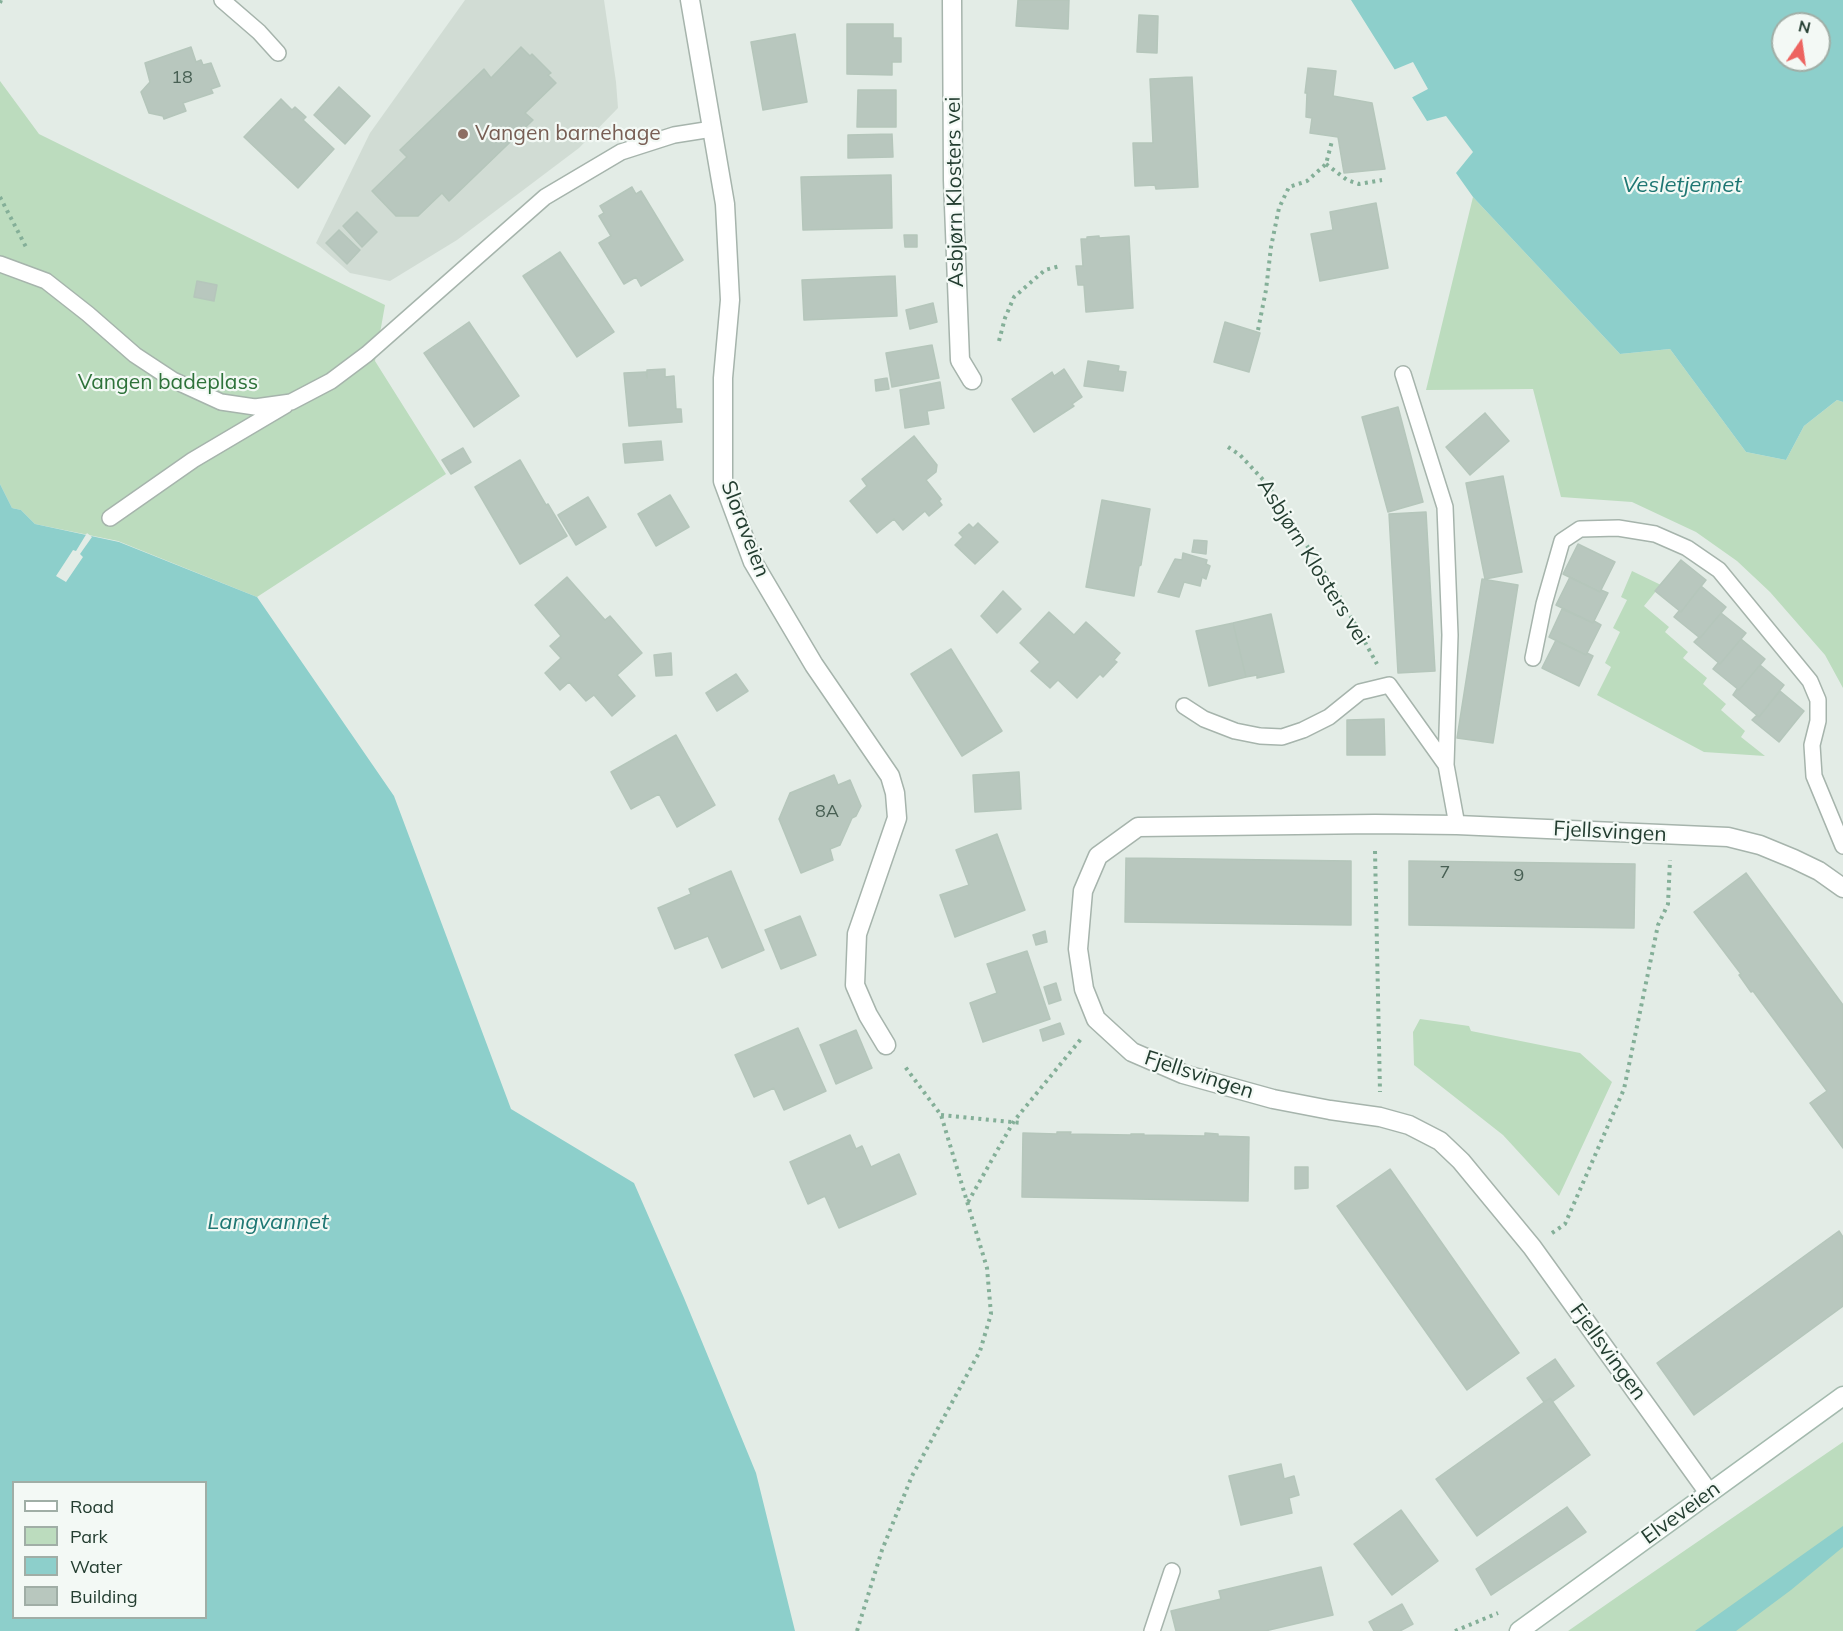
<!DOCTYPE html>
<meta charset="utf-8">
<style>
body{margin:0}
#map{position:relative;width:1843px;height:1631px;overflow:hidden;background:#e3ece6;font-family:Mulish,sans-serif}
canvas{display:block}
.legend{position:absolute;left:12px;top:1481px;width:195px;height:138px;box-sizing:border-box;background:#f3f9f5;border:2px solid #a0aea6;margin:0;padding:8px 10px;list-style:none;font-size:18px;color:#233d30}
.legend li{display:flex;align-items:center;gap:12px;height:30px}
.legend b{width:30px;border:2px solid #a0aea6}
.north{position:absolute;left:1771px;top:12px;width:60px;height:60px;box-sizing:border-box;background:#f3f9f5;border:2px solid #a0aea6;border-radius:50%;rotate:13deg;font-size:16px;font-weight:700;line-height:24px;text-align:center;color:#233d30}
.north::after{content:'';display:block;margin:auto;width:21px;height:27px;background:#ed6460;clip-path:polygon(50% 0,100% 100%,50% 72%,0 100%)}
</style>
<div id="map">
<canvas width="1843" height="1631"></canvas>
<ul class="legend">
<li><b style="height:8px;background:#fff"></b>Road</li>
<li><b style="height:16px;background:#bcdcbe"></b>Park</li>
<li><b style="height:16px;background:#8dcfcb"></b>Water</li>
<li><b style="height:16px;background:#b8c7be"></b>Building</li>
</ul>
<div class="north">N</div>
</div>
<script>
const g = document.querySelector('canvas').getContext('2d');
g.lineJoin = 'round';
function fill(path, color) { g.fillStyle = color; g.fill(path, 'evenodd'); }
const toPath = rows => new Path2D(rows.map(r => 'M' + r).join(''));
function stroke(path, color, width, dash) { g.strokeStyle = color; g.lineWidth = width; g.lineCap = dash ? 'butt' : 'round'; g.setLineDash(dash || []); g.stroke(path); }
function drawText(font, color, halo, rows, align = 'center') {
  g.font = font + ' Mulish,sans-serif'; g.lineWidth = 4.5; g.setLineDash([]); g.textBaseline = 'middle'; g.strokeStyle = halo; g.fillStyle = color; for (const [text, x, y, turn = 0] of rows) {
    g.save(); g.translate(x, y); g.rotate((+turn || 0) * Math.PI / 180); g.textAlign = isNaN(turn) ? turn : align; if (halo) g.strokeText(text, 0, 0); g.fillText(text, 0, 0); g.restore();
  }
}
const built = toPath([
 [465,0,604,0,616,82,618,108,579,148,457,240,390,281,350,273,316,243,370,133]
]);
const green = toPath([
 [0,81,39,134,385,305,375,361,446,474,257,597,118,541,35,524,21,510,12,508,0,484],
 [1473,197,1620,354,1670,349,1746,452,1786,460,1804,426,1837,400,1843,402,1843,688,1825,655,1770,592,1737,561,1696,532,1632,502,1561,497,1533,389,1426,390],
 [1632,571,1661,585,1644,606,1669,627,1665,632,1688,652,1683,658,1707,678,1703,684,1726,704,1721,710,1745,731,1741,737,1765,756,1704,752,1597,695,1611,667,1605,663,1620,632,1613,628,1627,600,1621,597],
 [1420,1019,1469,1026,1471,1031,1580,1053,1612,1082,1559,1196,1503,1135,1414,1065,1413,1032],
 [1843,1442,1843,1631,1568,1631,1617,1597]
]);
const water = toPath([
 [1351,0,1843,0,1843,402,1837,400,1804,426,1786,460,1746,452,1670,349,1620,354,1473,197,1456,173,1473,152,1446,116,1427,121],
 [1783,24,1819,24,1819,60,1783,60],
 [0,484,12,508,21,510,35,524,119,542,257,597,394,796,511,1109,634,1183,684,1298,756,1473,795,1631,0,1631],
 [14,1482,206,1482,206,1618,14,1618],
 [1843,1526,1843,1547,1791,1590,1736,1631,1695,1631]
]);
const pier = toPath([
 [1413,62,1428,89,1409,99,1391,71],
 [87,533,92,537,80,554,83,557,66,582,56,576,73,550,76,551]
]);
const building = toPath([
 [1018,0,1069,0,1068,29,1016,26,1018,0],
 [1139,15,1158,16,1157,53,1137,52,1139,15],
 [847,24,893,24,893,38,901,38,901,62,892,62,892,75,847,74,847,24],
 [795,34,807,102,763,110,751,42,795,34],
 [191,47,196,62,201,60,203,65,211,63,220,86,211,89,213,93,183,103,186,111,164,119,163,116,149,113,141,92,150,82,145,63,191,47],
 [521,47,530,56,532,54,551,73,548,75,556,83,525,113,533,120,449,201,442,193,418,216,396,216,372,191,407,157,400,150,484,69,491,78,521,47],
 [1308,68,1336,71,1333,96,1372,103,1385,169,1344,173,1338,137,1310,133,1312,118,1306,117,1307,93,1305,93,1308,68],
 [1192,77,1198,187,1156,189,1155,185,1135,186,1133,143,1153,143,1150,79,1192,77],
 [339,87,370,116,345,144,314,115,339,87],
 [858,90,896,90,896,127,857,127,858,90],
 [281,99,292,110,295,107,306,117,303,120,334,149,298,188,244,137,281,99],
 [892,134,893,157,848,158,848,135,892,134],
 [891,175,892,228,803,230,801,177,891,175],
 [632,187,636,194,641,191,683,260,641,286,636,277,624,284,599,243,611,236,599,216,604,213,600,206,632,187],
 [1376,203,1388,268,1320,281,1311,234,1333,230,1330,212,1376,203],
 [357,212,377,232,362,247,343,226,357,212],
 [339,230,360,250,347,264,326,243,339,230],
 [904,235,917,235,917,247,905,247,904,235],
 [1099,236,1099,238,1129,236,1133,308,1086,312,1084,285,1078,285,1076,266,1083,266,1081,239,1087,239,1087,237,1099,236],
 [560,252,614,332,577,357,523,276,560,252],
 [895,276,897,316,804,320,802,280,895,276],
 [197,281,217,285,214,301,194,297,197,281],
 [933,303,937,322,910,329,906,310,933,303],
 [469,322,519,396,474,427,424,353,469,322],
 [1225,322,1260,333,1249,372,1214,362,1225,322],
 [932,345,939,378,892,387,886,353,932,345],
 [1088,361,1119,366,1118,371,1126,372,1123,391,1084,386,1088,361],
 [665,369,665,377,674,376,676,409,681,409,682,422,629,426,624,373,646,372,647,378,647,370,665,369],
 [1064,369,1082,397,1072,404,1074,406,1034,432,1012,399,1052,372,1054,376,1064,369],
 [887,378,889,389,876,391,875,380,887,378],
 [940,382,944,408,927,411,929,424,905,428,900,390,940,382],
 [1398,407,1423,502,1388,512,1362,417,1398,407],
 [1485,413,1509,441,1470,475,1446,447,1485,413],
 [914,436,937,465,936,472,926,480,941,499,939,501,942,505,929,516,925,511,903,530,894,519,877,533,850,501,867,486,862,479,914,436],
 [661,441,663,460,625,463,623,444,661,441],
 [463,448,471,462,451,474,442,460,463,448],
 [520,460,546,505,548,504,567,536,520,564,475,487,520,460],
 [1503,476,1522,572,1485,579,1466,483,1503,476],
 [670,495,689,527,656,546,638,514,670,495],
 [588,497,606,527,576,545,558,515,588,497],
 [1102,500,1150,509,1141,565,1139,566,1134,596,1086,587,1102,500],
 [1426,512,1435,671,1398,673,1389,514,1426,512],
 [978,523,998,542,975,564,955,545,963,537,959,533,969,524,973,528,978,523],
 [1194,540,1207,541,1206,554,1192,552,1194,540],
 [1578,544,1615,562,1600,592,1563,574,1578,544],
 [1183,553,1207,560,1206,564,1210,566,1206,579,1202,577,1200,586,1184,582,1179,597,1158,592,1175,559,1182,560,1183,553],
 [1681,560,1706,580,1681,612,1655,591,1681,560],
 [567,577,605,620,610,616,642,653,617,675,635,696,612,716,594,695,586,701,569,682,560,690,545,673,561,658,550,646,561,636,535,605,567,577],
 [1570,577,1600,592,1601,590,1608,593,1593,623,1556,605,1570,577],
 [1482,579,1518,585,1493,743,1457,738,1482,579],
 [1701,586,1726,607,1700,638,1674,617,1679,611,1681,612,1701,586],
 [1003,591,1021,609,997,633,981,616,1003,591],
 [1562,609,1593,623,1594,621,1601,625,1586,655,1549,637,1562,609],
 [1049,612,1074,635,1086,622,1120,653,1114,660,1117,662,1103,677,1100,674,1077,698,1058,680,1050,688,1031,671,1040,662,1020,643,1049,612],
 [1721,613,1746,633,1720,664,1694,642,1699,637,1700,638,1721,613],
 [1271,614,1284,672,1257,678,1257,675,1246,677,1233,623,1271,614],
 [1233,623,1246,677,1209,686,1196,631,1233,623],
 [1741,639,1765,659,1739,690,1713,669,1718,663,1720,664,1741,639],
 [1556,640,1586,655,1587,653,1593,656,1579,686,1542,668,1556,640],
 [951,649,1002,731,962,756,911,674,951,649],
 [671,653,672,675,656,676,654,655,671,653],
 [1760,665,1784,685,1759,717,1733,695,1737,689,1739,690,1760,665],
 [736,674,748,691,717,711,706,693,736,674],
 [1780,691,1804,711,1779,742,1752,720,1757,715,1759,717,1780,691],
 [1384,719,1385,755,1347,755,1347,720,1384,719],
 [676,735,715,805,677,827,659,794,631,809,611,772,676,735],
 [1019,772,1021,809,975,812,973,775,1019,772],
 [834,775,838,785,850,780,861,806,856,816,852,818,840,845,830,849,833,860,801,873,779,819,790,793,834,775],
 [997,834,1025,910,955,937,940,895,969,885,956,850,997,834],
 [1126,858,1351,861,1351,925,1125,922,1126,858],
 [1409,861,1635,864,1634,928,1409,925,1409,861],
 [731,871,764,950,722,968,708,936,675,949,658,908,691,894,689,889,731,871],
 [1746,873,1843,1005,1843,1148,1810,1103,1827,1091,1753,991,1751,992,1739,975,1741,974,1694,912,1746,873],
 [800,916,816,955,781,969,765,930,800,916],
 [1045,931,1047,942,1036,945,1033,935,1045,931],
 [1027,951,1050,1019,983,1042,970,1003,997,993,987,964,1027,951],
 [1056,983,1061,1000,1049,1004,1044,987,1056,983],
 [1060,1023,1064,1034,1043,1041,1040,1030,1060,1023],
 [798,1028,826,1091,784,1110,774,1088,754,1097,735,1055,798,1028],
 [856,1030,872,1068,836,1084,820,1045,856,1030],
 [1057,1132,1071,1132,1070,1134,1131,1135,1131,1134,1144,1134,1143,1135,1205,1136,1205,1133,1218,1134,1218,1136,1249,1137,1248,1201,1022,1197,1023,1133,1057,1134,1057,1132],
 [850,1135,856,1149,862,1146,871,1167,899,1154,916,1194,839,1228,825,1196,808,1204,790,1162,850,1135],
 [1295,1167,1308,1167,1308,1188,1295,1189,1295,1167],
 [1390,1169,1519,1353,1467,1390,1337,1206,1390,1169],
 [1839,1231,1843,1237,1843,1306,1694,1415,1657,1363,1839,1231],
 [1555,1359,1574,1386,1552,1402,1550,1398,1544,1402,1527,1378,1555,1359],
 [1550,1398,1590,1455,1477,1536,1436,1479,1550,1398],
 [1281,1464,1284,1479,1294,1476,1299,1495,1289,1498,1292,1513,1241,1525,1229,1476,1281,1464],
 [1567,1507,1586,1532,1491,1595,1476,1569,1567,1507],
 [1401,1510,1438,1561,1392,1595,1354,1544,1401,1510],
 [1321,1567,1333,1615,1265,1631,1176,1631,1171,1611,1221,1599,1219,1591,1321,1567],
 [1402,1604,1413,1624,1400,1631,1374,1631,1369,1622,1402,1604]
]);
const path = toPath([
 [0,3,1,0],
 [1326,164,1347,180,1359,184,1382,180],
 [0,197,26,247],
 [1258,330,1266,290,1271,247,1279,208,1289,187,1307,181,1326,164,1332,141],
 [999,341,1005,318,1014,297,1045,270,1060,266],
 [1228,447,1240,455,1268,485,1340,597,1377,664],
 [1375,851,1380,1092],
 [941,1115,1022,1123],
 [968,1202,1014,1121,1081,1039],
 [1552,1233,1565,1224,1624,1089,1658,925,1668,904,1670,860],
 [857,1631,882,1550,912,1476,980,1351,991,1314,987,1268,941,1115,903,1064],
 [1455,1631,1498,1613]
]);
const lane = toPath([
 [222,0,259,32,278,53],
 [0,264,46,281,88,314,135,355,173,380,221,402,255,407,291,402,331,381,367,354,545,197,621,152,674,135,712,129],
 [1403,374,1445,507,1450,635,1446,765,1457,825],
 [110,518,193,460,286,405],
 [1533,658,1544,604,1562,541,1580,529,1618,528,1655,534,1687,548,1719,570,1810,681,1818,700,1818,721,1812,745,1814,776,1843,846],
 [1184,706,1204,719,1235,731,1260,736,1282,737,1303,730,1329,717,1360,692,1389,685,1446,765],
 [1152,1631,1172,1571]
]);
const street = toPath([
 [690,0,725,204,730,300,723,378,723,481,753,562,814,665,890,776,895,793,897,818,857,934,855,985,868,1015,886,1045],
 [952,0,953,180,960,360,972,380],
 [1709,1493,1532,1247,1461,1161,1440,1141,1409,1125,1380,1117,1330,1110,1273,1099,1183,1074,1132,1052,1096,1019,1084,989,1078,949,1083,891,1098,856,1138,827,1375,824,1457,825,1728,837,1760,845,1794,859,1819,871,1843,888]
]);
const secondary = toPath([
 [1519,1631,1843,1396]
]);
const markers = [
 [463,134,6,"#8d6e63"]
];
const numberNames = [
 ["18",182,78],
 ["8A",827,812],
 ["7",1445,873],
 ["9",1519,876]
];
const educationNames = [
 ["Vangen barnehage",475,134]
];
const streetNames = [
 ["Asbjørn Klosters vei",955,192,-91],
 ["Sloraveien",745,529,69],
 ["Asbjørn Klosters vei",1313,562,58],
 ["Fjellsvingen",1610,832,3],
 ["Fjellsvingen",1199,1075,18],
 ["Fjellsvingen",1608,1352,54],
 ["Elveveien",1681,1513,-36]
];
const parkNames = [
 ["Vangen badeplass",168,383]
];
const waterNames = [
 ["Vesletjernet",1682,185],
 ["Langvannet",268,1222]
];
fill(built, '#d1dcd4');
fill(green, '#bcdcbe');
fill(water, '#8dcfcb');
fill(pier, '#e3ece6');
fill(building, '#b8c7be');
stroke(building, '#b5c6bb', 1.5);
stroke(lane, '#a6b4ac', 18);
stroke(street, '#a6b4ac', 21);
stroke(secondary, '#a4baae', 21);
stroke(path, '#84af98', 4, [3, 4.5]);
stroke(lane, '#fff', 15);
stroke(street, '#fff', 18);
stroke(secondary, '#fff', 18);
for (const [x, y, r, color] of markers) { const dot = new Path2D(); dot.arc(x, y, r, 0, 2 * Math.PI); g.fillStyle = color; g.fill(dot); stroke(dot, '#f3f9f5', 2); }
drawText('18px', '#486054', null, numberNames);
drawText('21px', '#785e54', '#f3f9f5', educationNames, 'left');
drawText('21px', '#233d30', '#f3f9f5', streetNames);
drawText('21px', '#2e723a', '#f3f9f5', parkNames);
drawText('italic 22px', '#1f7773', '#f3f9f5', waterNames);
</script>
